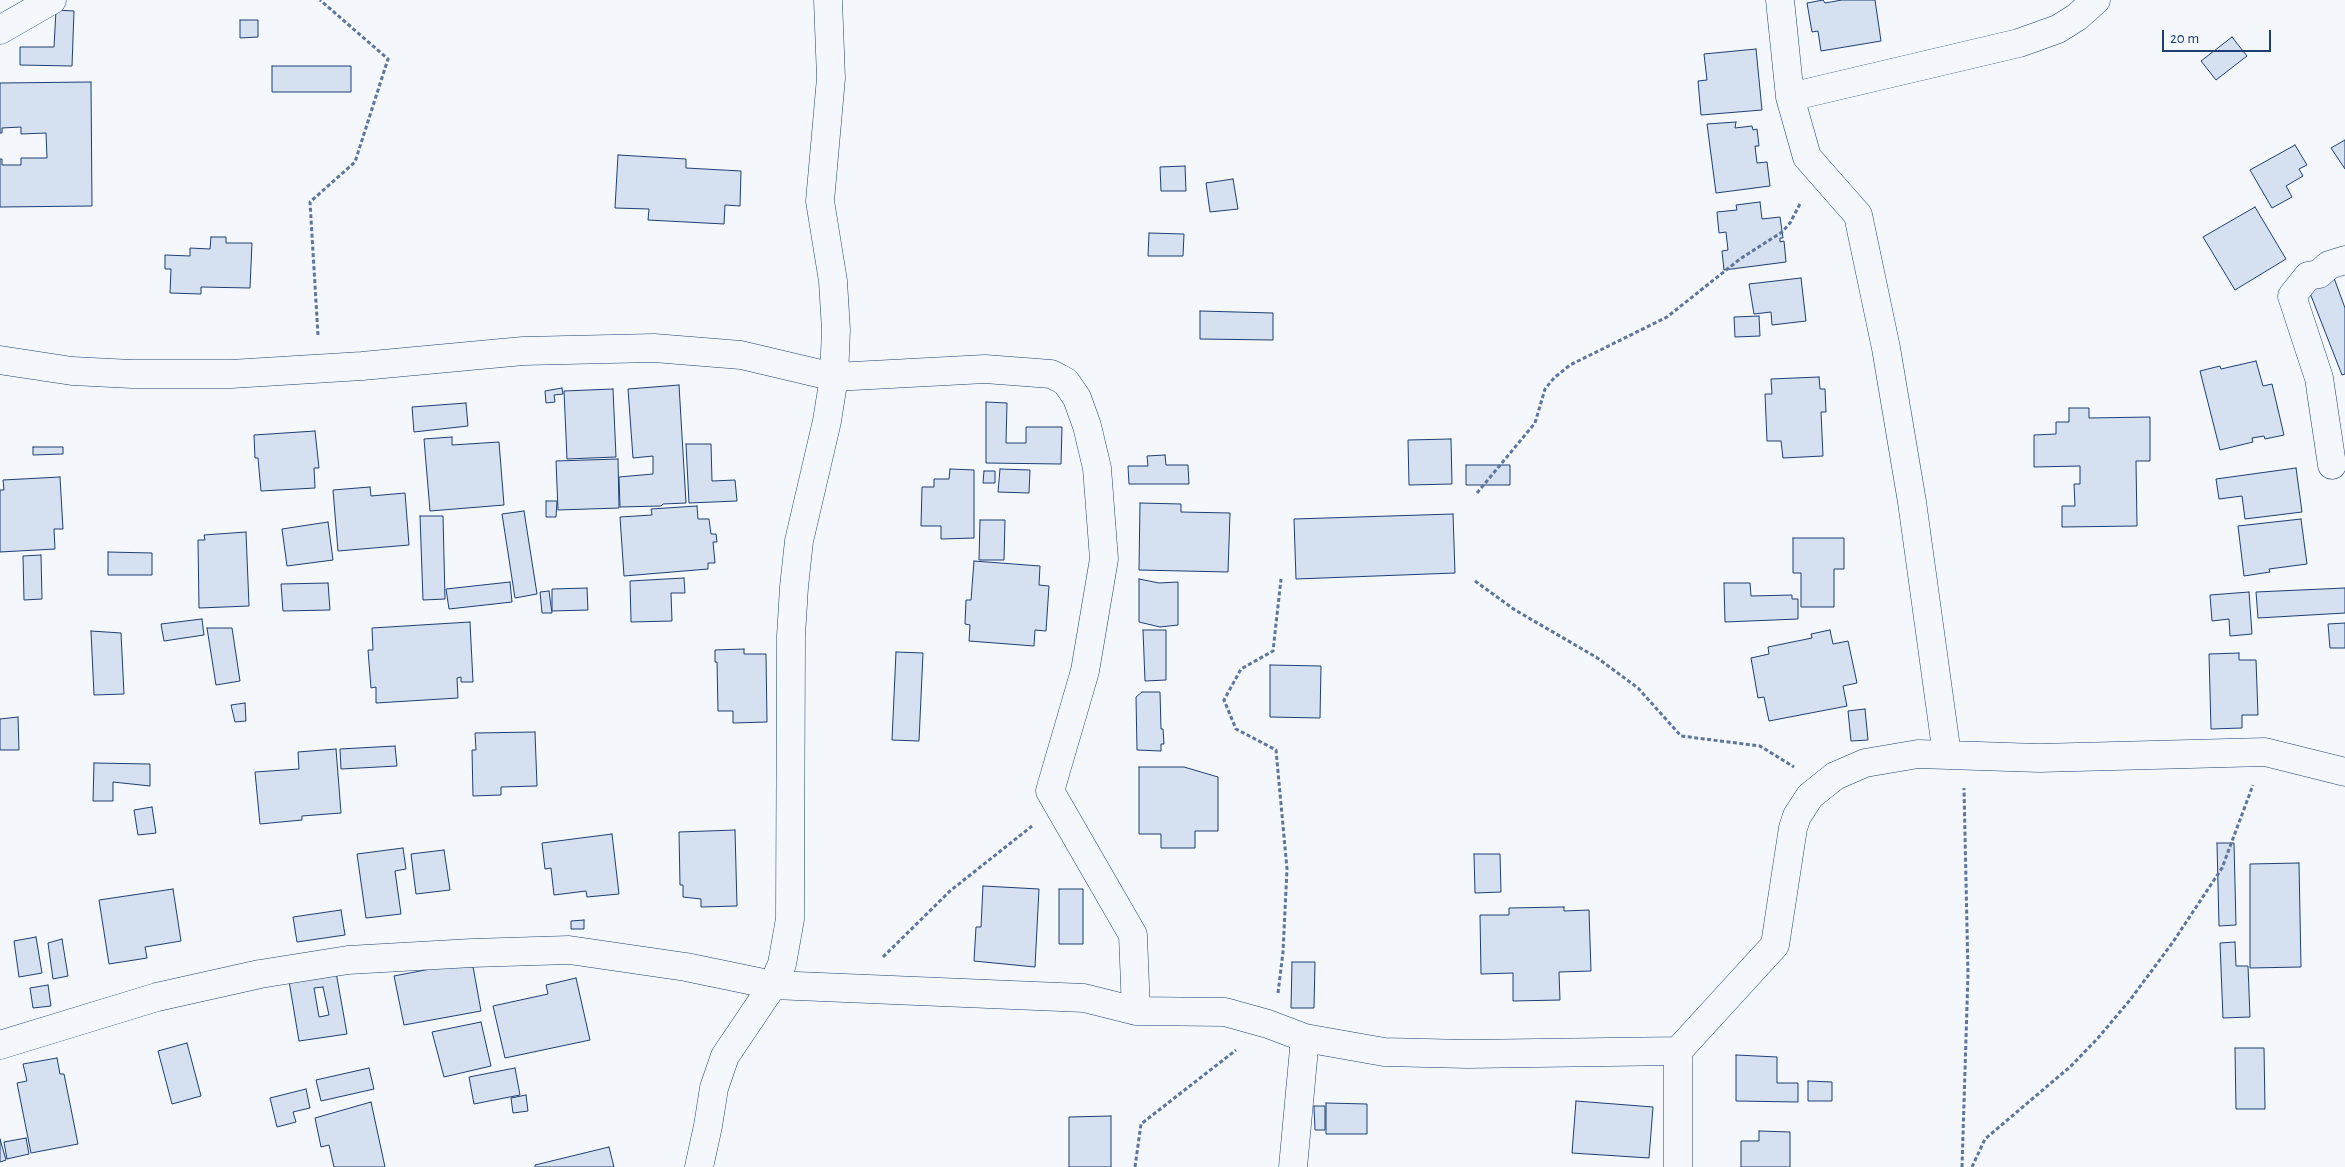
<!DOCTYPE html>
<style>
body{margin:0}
#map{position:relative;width:2345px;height:1167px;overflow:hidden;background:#f4f7fb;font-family:"Alegreya Sans",sans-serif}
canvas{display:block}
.scale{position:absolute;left:2162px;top:30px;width:109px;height:22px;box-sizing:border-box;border:2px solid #1d3f73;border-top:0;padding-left:6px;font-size:15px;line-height:18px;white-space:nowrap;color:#1d3f73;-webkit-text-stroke:4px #f4f7fb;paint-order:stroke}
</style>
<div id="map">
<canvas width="2345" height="1167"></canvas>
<div class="scale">20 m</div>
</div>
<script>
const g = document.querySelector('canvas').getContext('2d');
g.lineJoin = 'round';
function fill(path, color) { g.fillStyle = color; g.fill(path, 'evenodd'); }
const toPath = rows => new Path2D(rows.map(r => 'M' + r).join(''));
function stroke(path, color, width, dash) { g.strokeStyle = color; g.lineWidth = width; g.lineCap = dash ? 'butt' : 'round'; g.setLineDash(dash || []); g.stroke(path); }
const building = toPath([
 [1823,0,1825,3,1842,0,1875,0,1881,41,1821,51,1818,31,1812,32,1807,3,1823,0],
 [56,10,74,11,72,66,20,65,20,47,54,47,56,10],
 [240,20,258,20,258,37,240,38,240,20],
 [2232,37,2247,56,2216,80,2201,61,2232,37],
 [1756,49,1762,110,1701,115,1698,81,1707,80,1704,54,1756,49],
 [272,66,351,66,351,92,272,92,272,66],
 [91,82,92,206,0,207,0,159,2,159,2,165,21,165,21,158,47,158,46,133,21,134,21,127,2,128,2,133,0,133,0,83,91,82],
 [1736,122,1735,128,1752,126,1753,130,1757,129,1759,146,1755,146,1757,163,1767,162,1770,186,1716,193,1707,124,1736,122],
 [2345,140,2345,169,2331,148,2345,140],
 [2295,145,2307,165,2299,169,2303,176,2286,186,2292,197,2272,208,2250,170,2295,145],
 [618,155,686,159,686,168,741,171,740,206,725,205,724,224,648,220,649,209,615,208,618,155],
 [1185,166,1186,191,1161,191,1160,167,1185,166],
 [1233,179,1238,209,1210,212,1206,183,1233,179],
 [1760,202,1762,219,1780,217,1783,238,1780,238,1780,242,1784,241,1786,262,1724,270,1722,251,1728,250,1726,232,1719,233,1717,212,1737,210,1736,205,1760,202],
 [2255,207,2286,259,2235,290,2203,237,2255,207],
 [1149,233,1184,234,1183,256,1148,256,1149,233],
 [211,237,226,237,226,243,252,243,250,288,201,287,201,294,170,293,171,269,165,269,165,255,190,256,190,248,210,249,211,237],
 [1801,278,1806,321,1772,325,1771,312,1754,314,1749,284,1801,278],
 [2334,278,2345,308,2345,374,2342,375,2308,288,2334,278],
 [1200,311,1273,313,1273,340,1200,339,1200,311],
 [1759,316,1760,336,1735,337,1734,317,1759,316],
 [2256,361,2263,386,2272,384,2284,435,2265,439,2264,436,2252,438,2253,442,2220,450,2200,371,2220,366,2221,369,2256,361],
 [1819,377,1820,389,1825,389,1826,412,1821,412,1823,456,1783,458,1781,441,1767,441,1765,394,1772,394,1771,379,1819,377],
 [679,385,686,503,663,504,661,506,620,507,619,477,653,474,653,456,633,458,628,389,679,385],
 [562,388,563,394,554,395,555,402,546,403,545,391,562,388],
 [613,389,616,457,567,459,564,391,613,389],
 [986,402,1007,403,1006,443,1026,443,1026,427,1062,427,1061,464,986,463,986,402],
 [466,403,468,426,414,432,412,407,466,403],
 [2069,408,2089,408,2089,418,2150,417,2150,461,2136,461,2137,526,2062,527,2062,506,2075,506,2074,484,2080,484,2080,466,2034,467,2034,435,2056,434,2056,422,2069,422,2069,408],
 [315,431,319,468,314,468,315,488,261,491,258,458,255,458,254,435,315,431],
 [452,437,452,445,499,442,504,505,430,511,424,439,452,437],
 [1451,439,1452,484,1409,485,1408,440,1451,439],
 [686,444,711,444,712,481,735,480,737,501,689,503,686,444],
 [33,447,63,447,63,454,33,455,33,447],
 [1165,455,1166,465,1188,465,1189,484,1129,484,1128,466,1148,466,1147,456,1165,455],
 [618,459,619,508,558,510,556,461,618,459],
 [1466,465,1510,465,1510,485,1466,485,1466,465],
 [2296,468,2302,512,2245,519,2242,496,2219,499,2216,479,2296,468],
 [950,469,974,470,974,538,941,539,941,526,921,526,922,487,934,487,934,479,949,479,950,469],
 [1000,469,1030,470,1029,493,998,492,1000,469],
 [984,471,995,471,995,483,983,483,984,471],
 [60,477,63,529,54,529,55,549,0,552,0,490,4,490,3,480,60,477],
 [370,487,371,496,405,493,409,545,338,551,333,490,370,487],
 [546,501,557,501,556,517,546,517,546,501],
 [1140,503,1181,504,1181,512,1230,513,1228,572,1139,570,1140,503],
 [697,506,698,519,709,519,711,534,716,534,717,542,713,542,715,563,708,563,708,569,624,576,620,517,652,515,651,509,697,506],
 [524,511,537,594,515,598,502,514,524,511],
 [1453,514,1455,573,1296,579,1294,519,1453,514],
 [420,516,443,516,445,599,423,600,420,516],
 [2301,519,2307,564,2269,569,2270,572,2244,576,2238,526,2301,519],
 [980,520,1005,520,1004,560,979,560,980,520],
 [328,522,333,560,287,566,282,529,328,522],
 [246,532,249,606,199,608,198,540,205,540,204,535,246,532],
 [1793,538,1844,538,1844,569,1834,569,1834,607,1801,607,1801,573,1793,573,1793,538],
 [108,552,152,553,152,575,108,575,108,552],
 [41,555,42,599,24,600,23,556,41,555],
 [974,561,1040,566,1039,585,1049,586,1046,631,1035,630,1034,646,969,641,970,625,965,624,966,600,971,600,974,561],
 [684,578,685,593,671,593,672,621,631,622,630,581,684,578],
 [1139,579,1159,583,1178,582,1178,625,1160,627,1139,622,1139,579],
 [510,582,512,602,449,609,446,589,510,582],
 [328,583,330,610,283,611,281,584,328,583],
 [1724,583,1750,583,1751,596,1792,595,1792,599,1798,599,1798,619,1725,622,1724,583],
 [587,588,588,610,552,611,552,589,587,588],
 [2345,588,2345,613,2258,618,2256,592,2345,588],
 [549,591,552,613,542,613,540,592,549,591],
 [2249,592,2252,634,2230,636,2229,619,2212,621,2210,595,2249,592],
 [202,619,204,635,164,641,161,624,202,619],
 [470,622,473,682,461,682,461,677,457,678,458,698,376,703,376,687,371,688,368,650,373,650,372,628,470,622],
 [2345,623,2345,648,2330,648,2328,624,2345,623],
 [207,628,232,628,240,681,216,685,207,628],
 [1143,630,1166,630,1166,680,1145,681,1143,630],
 [1830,630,1833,644,1848,641,1857,683,1843,686,1847,706,1769,721,1764,697,1758,698,1751,658,1769,654,1768,647,1812,638,1811,634,1830,630],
 [91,631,121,633,124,694,94,695,91,631],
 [744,649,744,654,766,654,767,722,733,723,733,711,718,711,717,662,715,662,715,650,744,649],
 [896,652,923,653,919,741,892,740,896,652],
 [2239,653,2239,660,2256,660,2258,715,2242,715,2242,728,2211,729,2209,654,2239,653],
 [1270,665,1321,666,1320,718,1270,717,1270,665],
 [1142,692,1160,692,1161,729,1163,729,1164,744,1161,744,1161,751,1137,750,1136,697,1142,692],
 [245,703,246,721,235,722,231,705,245,703],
 [1865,709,1868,740,1851,741,1848,711,1865,709],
 [18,717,19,750,0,750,0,719,18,717],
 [535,732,537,786,501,787,501,795,473,796,472,750,476,750,475,733,535,732],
 [395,746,397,766,341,769,340,749,395,746],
 [336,749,341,813,302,816,302,820,260,824,255,772,299,769,298,752,336,749],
 [94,763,150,764,150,786,113,782,113,801,93,801,94,763],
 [1139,767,1184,767,1218,777,1218,831,1195,831,1195,848,1161,848,1161,834,1139,834,1139,767],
 [152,807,156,833,138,835,134,810,152,807],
 [735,830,737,906,701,907,701,899,683,897,683,885,680,885,679,832,735,830],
 [612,834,619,894,587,897,586,891,554,895,551,868,545,869,542,843,612,834],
 [2217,843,2234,843,2236,925,2219,926,2217,843],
 [403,848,406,869,395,871,401,914,366,918,357,854,403,848],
 [444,850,450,890,416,894,411,854,444,850],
 [1474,854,1500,854,1501,892,1475,893,1474,854],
 [2299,863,2301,967,2250,968,2250,864,2299,863],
 [983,886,1039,889,1035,967,974,961,976,927,981,927,983,886],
 [173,889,181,941,145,947,147,958,109,964,99,900,173,889],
 [1059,889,1083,889,1083,944,1059,944,1059,889],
 [1564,907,1564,911,1589,910,1591,971,1559,972,1560,1000,1513,1001,1513,973,1481,974,1480,915,1509,915,1509,908,1564,907],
 [341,910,345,935,297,942,293,917,341,910],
 [584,920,584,929,571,929,571,921,584,920],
 [36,937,42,973,19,977,14,941,36,937],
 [62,939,68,976,53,979,48,943,62,939],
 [2235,942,2236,966,2248,966,2250,1017,2223,1018,2220,943,2235,942],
 [472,961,481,1011,404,1025,394,976,472,961],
 [1292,962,1315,962,1314,1008,1291,1008,1292,962],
 [336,972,347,1034,299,1041,289,981,336,972],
 [323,987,329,1015,319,1017,314,988,323,987],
 [576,978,590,1040,505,1058,493,1006,548,994,546,985,576,978],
 [48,985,51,1006,33,1008,30,988,48,985],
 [481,1022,491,1066,444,1077,432,1032,481,1022],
 [187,1043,201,1096,172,1104,158,1051,187,1043],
 [2235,1048,2264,1048,2265,1109,2236,1109,2235,1048],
 [1736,1055,1777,1057,1777,1083,1798,1083,1798,1102,1736,1101,1736,1055],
 [57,1058,60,1074,64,1074,78,1144,31,1153,17,1083,27,1081,23,1064,57,1058],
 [369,1068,374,1089,321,1101,316,1080,369,1068],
 [515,1068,520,1095,474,1104,469,1077,515,1068],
 [1808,1081,1832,1082,1832,1101,1808,1101,1808,1081],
 [306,1089,310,1108,293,1112,296,1122,277,1127,270,1098,306,1089],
 [526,1095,528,1111,513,1113,511,1098,526,1095],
 [1576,1101,1653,1107,1649,1158,1572,1153,1576,1101],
 [371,1102,385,1167,334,1167,329,1145,321,1147,315,1118,371,1102],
 [1326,1103,1367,1104,1367,1134,1326,1134,1326,1103],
 [1314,1106,1325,1106,1325,1130,1315,1130,1314,1106],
 [1111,1116,1111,1167,1069,1167,1069,1117,1111,1116],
 [1759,1131,1790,1132,1790,1167,1741,1167,1741,1141,1759,1141,1759,1131],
 [26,1138,29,1154,7,1159,4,1142,26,1138],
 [0,1139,6,1160,0,1162,0,1139],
 [609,1147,614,1167,535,1167,535,1165,609,1147]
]);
const path = toPath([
 [318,335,310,202,355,162,388,59,320,0],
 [1477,493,1535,423,1545,389,1554,378,1570,365,1667,317,1740,259,1782,232,1790,223,1801,202],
 [1475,581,1515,610,1596,657,1638,688,1681,736,1760,746,1794,767],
 [883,957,950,891,1032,826],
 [1278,993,1283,952,1287,869,1276,750,1236,729,1224,700,1241,669,1273,651,1281,579],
 [1135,1167,1141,1124,1236,1050],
 [1962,1167,1968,974,1964,788],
 [1972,1167,1985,1139,2071,1066,2098,1038,2130,1000,2173,942,2222,868,2253,785]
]);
const minor = toPath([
 [1780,0,1790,97,1807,157,1858,215,1886,348,1912,502,1947,755],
 [0,30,52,0],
 [1790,97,2019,43,2058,29,2077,17,2096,0],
 [0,360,72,371,132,374,231,374,362,366,523,351,654,348,741,355,834,377,985,369,1051,374,1059,378,1066,382,1077,398,1087,426,1097,468,1104,559,1085,671,1050,791,1133,935,1136,1011],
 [2332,465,2319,378,2292,296,2308,276,2319,274,2329,265,2345,260],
 [0,1045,157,997,260,974,348,960,472,953,569,950,686,967,773,985,1084,998,1136,1011,1225,1012,1268,1024,1305,1038,1384,1052,1467,1054,1678,1051],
 [699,1167,708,1126,714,1088,725,1056,773,985,782,964,790,919,791,636,794,587,799,541,827,421,834,377,836,330,833,281,820,201,831,78,828,0],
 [1293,1167,1305,1038],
 [1678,1167,1678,1051,1775,945,1793,828,1797,816,1810,796,1835,776,1865,763,1918,754,2039,758,2265,752,2345,772]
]);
fill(building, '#d5e0f0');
stroke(building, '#1d3f73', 1);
stroke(minor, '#1d3f73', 29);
stroke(path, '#5e769c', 3, [4, 2.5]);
stroke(minor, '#f4f7fb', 28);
</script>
